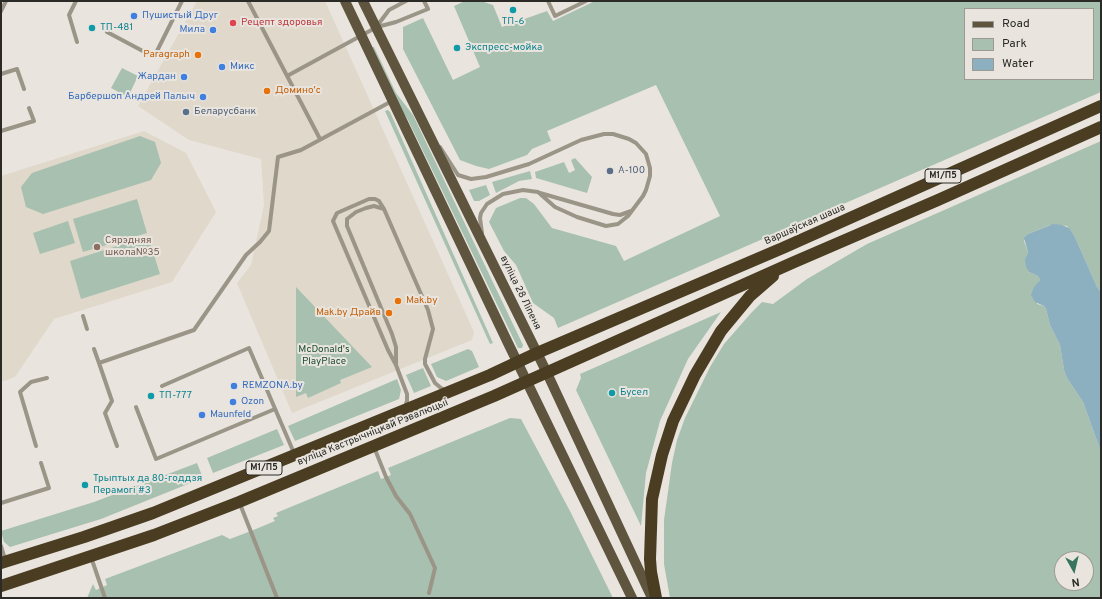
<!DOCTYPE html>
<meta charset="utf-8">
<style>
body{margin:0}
#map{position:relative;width:1102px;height:599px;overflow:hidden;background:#e9e5de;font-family:Overpass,sans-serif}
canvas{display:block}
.frame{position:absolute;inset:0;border:2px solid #2b2a27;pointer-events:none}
.legend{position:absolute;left:964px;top:8px;width:130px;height:72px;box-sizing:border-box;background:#e9e5de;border:1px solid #9d9a95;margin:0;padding:5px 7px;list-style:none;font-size:12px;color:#2b2a27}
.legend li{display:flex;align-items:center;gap:8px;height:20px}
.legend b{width:20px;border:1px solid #9d9a95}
.north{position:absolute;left:1054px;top:551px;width:40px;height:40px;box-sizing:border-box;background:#e9e5de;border:1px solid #9d9a95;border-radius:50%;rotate:172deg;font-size:11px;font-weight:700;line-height:16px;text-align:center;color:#2b2a27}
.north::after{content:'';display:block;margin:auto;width:14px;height:18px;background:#38745e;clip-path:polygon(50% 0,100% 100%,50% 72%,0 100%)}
</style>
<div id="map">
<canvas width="1102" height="599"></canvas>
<div class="frame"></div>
<ul class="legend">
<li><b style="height:5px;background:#5f543d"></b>Road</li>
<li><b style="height:11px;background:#a8c0af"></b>Park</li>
<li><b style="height:11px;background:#8cb0bf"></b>Water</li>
</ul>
<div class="north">N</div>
</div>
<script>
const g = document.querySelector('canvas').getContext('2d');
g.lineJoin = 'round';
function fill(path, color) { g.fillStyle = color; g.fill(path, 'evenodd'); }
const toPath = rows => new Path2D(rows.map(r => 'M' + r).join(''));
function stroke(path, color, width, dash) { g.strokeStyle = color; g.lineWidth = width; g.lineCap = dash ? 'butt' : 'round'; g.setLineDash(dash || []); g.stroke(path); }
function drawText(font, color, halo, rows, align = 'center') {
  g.font = font + ' Overpass,sans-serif'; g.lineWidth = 4; g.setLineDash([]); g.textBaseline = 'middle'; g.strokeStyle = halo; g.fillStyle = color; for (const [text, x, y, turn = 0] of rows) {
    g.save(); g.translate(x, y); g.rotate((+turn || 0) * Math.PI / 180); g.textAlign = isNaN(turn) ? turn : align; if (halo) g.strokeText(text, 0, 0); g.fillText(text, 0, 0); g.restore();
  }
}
const built = toPath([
 [197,1,325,1,474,332,472,340,292,413,237,283,251,265,264,205,261,159,189,140,138,106],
 [144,131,186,153,216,212,172,282,54,319,15,377,1,382,1,176]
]);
const green = toPath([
 [465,1,481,1,493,5,502,27,547,11,553,21,595,1,1101,1,1101,92,558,328,554,318,533,303,516,265,504,251,489,222,496,208,520,198,526,198,534,204,552,228,616,246,624,261,720,216,656,85,547,131,551,141,532,149,527,155,489,169,476,166,460,160,403,49,403,27,423,18,453,80,480,67,454,6],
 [965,9,1093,9,1093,79,965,79],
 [372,47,374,47,396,93,413,115,523,345,522,348,518,348,408,120,393,96],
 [122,68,138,76,128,97,111,88],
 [388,110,390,112,493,343,490,344,385,111],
 [140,136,155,142,161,163,151,180,43,214,26,207,21,187,32,173],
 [1101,141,1101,292,1097,287,1075,237,1067,226,1059,225,1050,225,1028,234,1024,241,1028,252,1026,258,1029,272,1038,276,1040,280,1037,284,1037,304,1044,306,1046,309,1050,325,1060,345,1064,370,1067,378,1083,402,1101,452,1101,598,670,598,664,564,664,520,672,463,677,440,685,418,710,367,724,344,752,312,762,302,773,304,807,279,867,244],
 [1062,559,1086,559,1086,583,1062,583],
 [575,158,592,177,587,193,536,178,535,172,564,162,569,173,575,170,571,160],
 [530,171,532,179,519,181,496,193,492,182],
 [486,185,490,195,479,201,474,201,469,190],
 [137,199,147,233,83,252,73,219],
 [68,221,75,243,40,254,33,233],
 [148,236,160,274,81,299,70,261],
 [296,287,372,367,340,380,341,383,308,398,306,393,296,397],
 [721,312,688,359,660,421,646,473,641,526,576,390,581,378,580,374],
 [468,349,472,351,479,367,446,381,437,377,431,364],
 [423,368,431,386,414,393,406,375],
 [397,379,401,390,399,399,295,441,288,426],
 [510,418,521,419,571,513,613,598,87,598,93,584,96,590,107,585,105,579,222,535,230,539,251,531,275,521,273,518,278,516,276,513,378,471,381,479,391,475,388,468],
 [277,429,284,445,213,473,207,458],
 [197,463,203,478,101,519,10,547,4,542,1,531,94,502]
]);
const water = toPath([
 [1053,224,1062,225,1069,228,1075,237,1097,287,1101,292,1101,452,1083,402,1067,378,1064,370,1060,345,1050,325,1046,309,1044,306,1035,302,1031,295,1034,287,1040,280,1038,276,1029,272,1026,267,1025,260,1028,252,1024,238,1028,234]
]);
const lane = toPath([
 [76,1,69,15,77,42],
 [248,1,320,139],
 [548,1,555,16,586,1],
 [1,11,6,1],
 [377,26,389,10,406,1],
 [107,32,154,57,182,1],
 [1,74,17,69,24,89],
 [287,76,377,27,396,22,428,9,424,1],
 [1,131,34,121,29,108],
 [440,147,458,175,471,179,486,177,529,164,581,140,604,134,613,134,629,139,636,143,646,154,650,168,650,176,646,190,643,196,628,216,618,224,606,226,577,217,555,207,538,192,523,190,503,194,487,204,481,213,480,218,482,233],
 [540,193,613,214,620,215,631,211],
 [384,209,374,206,366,208,356,212,347,219,347,226,392,334,396,347,396,364],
 [83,316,87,329],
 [94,349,99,363],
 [162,386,249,348,294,453],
 [136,407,156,459,275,409],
 [405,407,407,401,407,394,396,365,388,350,333,221,337,213,369,199,375,199,379,201,384,209,428,310,433,329,425,359,425,364,435,383,441,388,447,391],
 [36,446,20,392,31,382,47,378],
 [117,446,105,413,112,401,99,363,194,330,246,255,260,242,269,231,278,157,301,150,392,101],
 [374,447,386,477,396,496,410,514,435,568,429,593],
 [1,503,49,488,41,463],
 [240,504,277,598],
 [1,546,5,559],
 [91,557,105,598]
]);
const primary = toPath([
 [345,1,508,343,632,598],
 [363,1,547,373,652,598]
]);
const highway = toPath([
 [1,563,84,537,153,513,490,375,537,353,785,247,1101,106],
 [1,586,154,535,239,502,494,396,792,263,938,200,1101,127],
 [656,598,651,572,650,559,652,499,662,455,673,421,695,375,721,331,750,296,773,276]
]);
const markers = [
 [513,10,4,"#0f9aa8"],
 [134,16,4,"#3f7fe0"],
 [233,23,4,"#e0444e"],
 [92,28,4,"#0f9aa8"],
 [213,30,4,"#3f7fe0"],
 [457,48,4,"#0f9aa8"],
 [198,55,4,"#e8710a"],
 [222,67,4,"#3f7fe0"],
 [184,77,4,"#3f7fe0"],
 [267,91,4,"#e8710a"],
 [203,97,4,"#3f7fe0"],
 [186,112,4,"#5c6f8a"],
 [610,171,4,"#5c6f8a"],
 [97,247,4,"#8d6e63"],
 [398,301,4,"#e8710a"],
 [389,313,4,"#e8710a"],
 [234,386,4,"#3f7fe0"],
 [612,393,4,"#0f9aa8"],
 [151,396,4,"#0f9aa8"],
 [233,402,4,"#3f7fe0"],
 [202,415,4,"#3f7fe0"],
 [85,485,4,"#0f9aa8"]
];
const shields = [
 [943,176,36],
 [264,468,36]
];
const shieldNames = [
 ["М1/П5",943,176],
 ["М1/П5",264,468]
];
const shopNames = [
 ["Пушистый Друг",142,16],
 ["Мила",205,30,"right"],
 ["Микс",230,67],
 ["Жардан",176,77,"right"],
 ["Барбершоп Андрей Палыч",195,97,"right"],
 ["REMZONA.by",242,386],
 ["Ozon",241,402],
 ["Maunfeld",210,415]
];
const cultureNames = [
 ["ТП-6",513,22,"center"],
 ["ТП-481",100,28],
 ["Экспресс-мойка",465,48],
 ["Бусел",620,393],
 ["ТП-777",159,396],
 ["Трыптых да 80-годдзя",93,479],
 ["Перамогі #3",93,491]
];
const healthNames = [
 ["Рецепт здоровья",241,23]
];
const foodNames = [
 ["Paragraph",190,55],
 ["Домино'c",275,91,"left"],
 ["Mak.by",406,301,"left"],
 ["Маk.by Драйв",381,313]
];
const serviceNames = [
 ["Беларусбанк",194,112],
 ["А-100",618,171]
];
const streetNames = [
 ["Варшаўская шаша",805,225,-24],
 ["вуліца 28 Ліпеня",520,293,64],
 ["вуліца Кастрычніцкай Рэвалюцыі",373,433,-22]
];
const educationNames = [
 ["Сярэдняя",105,241],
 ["школа№35",105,253]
];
const parkNames = [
 ["McDonald's",324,350],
 ["PlayPlace",324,362]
];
fill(built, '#dfd8cb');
fill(green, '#a8c0af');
fill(water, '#8cb0bf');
stroke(lane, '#9b9588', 4);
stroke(primary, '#5f543d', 10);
stroke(highway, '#4a3d22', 12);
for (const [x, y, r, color] of markers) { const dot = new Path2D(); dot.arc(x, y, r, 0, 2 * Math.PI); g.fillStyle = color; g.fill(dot); stroke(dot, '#e9e5de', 1.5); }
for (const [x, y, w] of shields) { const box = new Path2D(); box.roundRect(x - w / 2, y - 7, w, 14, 3); g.fillStyle = '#e9e5de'; g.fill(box); stroke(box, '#2b2a27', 1); }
drawText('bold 9px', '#2b2a27', null, shieldNames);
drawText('10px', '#366cbe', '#e9e5de', shopNames, 'left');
drawText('10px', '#0d838f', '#e9e5de', cultureNames, 'left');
drawText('10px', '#be3a42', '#e9e5de', healthNames, 'left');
drawText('10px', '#c56008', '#e9e5de', foodNames, 'right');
drawText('10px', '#4e5e75', '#e9e5de', serviceNames, 'left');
drawText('10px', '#2b2a27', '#e9e5de', streetNames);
drawText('10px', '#785e54', '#e9e5de', educationNames, 'left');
drawText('10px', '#1c4e30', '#e9e5de', parkNames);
</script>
